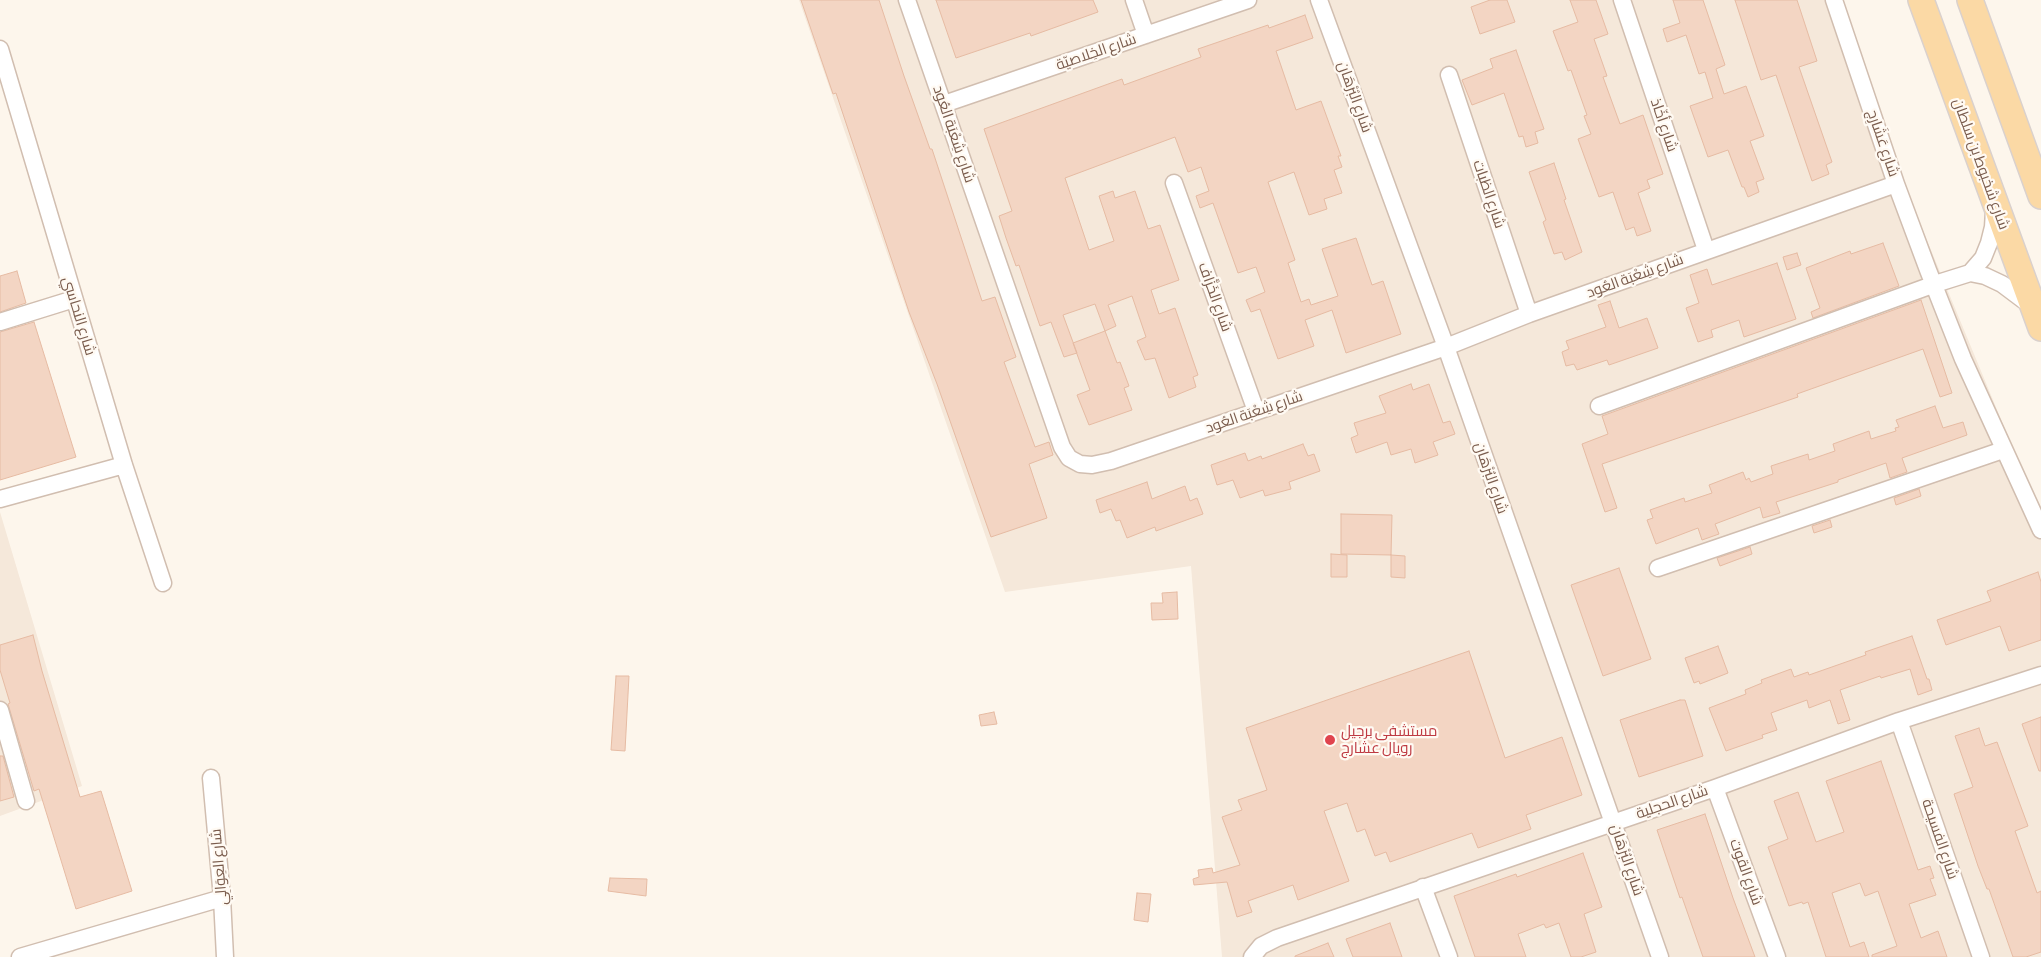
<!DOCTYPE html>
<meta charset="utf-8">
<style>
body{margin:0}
canvas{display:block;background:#fdf6ec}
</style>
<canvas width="2041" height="957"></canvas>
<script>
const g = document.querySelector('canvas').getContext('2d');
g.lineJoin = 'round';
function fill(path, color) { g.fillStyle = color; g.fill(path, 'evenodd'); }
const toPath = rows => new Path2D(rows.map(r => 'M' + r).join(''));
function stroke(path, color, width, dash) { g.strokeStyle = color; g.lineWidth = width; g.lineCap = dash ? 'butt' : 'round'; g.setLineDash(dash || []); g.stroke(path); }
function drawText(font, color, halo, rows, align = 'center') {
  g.font = font + ' "Asap Condensed",Cairo,sans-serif'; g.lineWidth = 4.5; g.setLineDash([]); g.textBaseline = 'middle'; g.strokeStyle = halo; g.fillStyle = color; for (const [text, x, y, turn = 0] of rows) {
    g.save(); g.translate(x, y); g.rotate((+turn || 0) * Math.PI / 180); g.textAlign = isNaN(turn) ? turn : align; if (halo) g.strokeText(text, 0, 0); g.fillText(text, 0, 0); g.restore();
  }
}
const residential = toPath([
 [799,0,1841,0,1885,139,2041,516,2041,957,1222,957,1191,566,1005,592],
 [0,512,82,786,0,816]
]);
const building = toPath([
 [801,0,879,0,904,76,930,149,932,149,982,301,995,297,1016,357,1004,362,1035,447,1049,442,1053,455,1029,464,1047,518,991,537,937,384,909,312,836,93,833,94,801,0],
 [936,0,1093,0,1098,12,1031,36,1030,33,956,58,936,0],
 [1490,0,1507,0,1515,22,1480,34,1471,7,1490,0],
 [1570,0,1596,0,1608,34,1594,39,1607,76,1603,77,1620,124,1643,115,1663,174,1647,180,1650,188,1638,193,1651,231,1637,236,1634,227,1626,230,1613,192,1599,197,1578,139,1591,134,1584,116,1587,115,1571,70,1568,71,1553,31,1578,22,1570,0],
 [1673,0,1703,0,1725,65,1716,69,1724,94,1746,86,1764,136,1750,141,1764,179,1756,182,1759,192,1748,197,1744,187,1742,187,1728,150,1708,157,1690,106,1713,98,1705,72,1699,74,1686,35,1667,42,1663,29,1680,23,1673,0],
 [1735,0,1797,0,1817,61,1799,67,1832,162,1826,165,1829,174,1812,181,1776,75,1761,80,1735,0],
 [1305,15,1313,38,1276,51,1296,110,1321,101,1341,156,1338,156,1342,167,1334,170,1342,193,1324,199,1327,209,1309,215,1294,172,1268,182,1295,260,1288,263,1301,302,1309,299,1311,305,1338,296,1322,249,1356,238,1372,285,1383,281,1401,334,1346,353,1332,310,1305,320,1314,346,1278,359,1260,309,1251,312,1246,300,1265,292,1256,267,1238,273,1213,203,1200,208,1196,196,1209,191,1201,167,1188,172,1175,137,1065,178,1089,250,1114,241,1099,196,1113,191,1115,198,1135,191,1148,229,1160,225,1179,280,1151,290,1159,314,1175,308,1198,375,1193,377,1196,387,1169,398,1155,358,1145,360,1137,341,1146,337,1132,296,1108,305,1116,326,1105,331,1095,304,1063,315,1077,353,1064,357,1051,322,1040,326,1019,265,1016,266,1006,238,999,216,1012,211,984,129,1122,79,1124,85,1201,57,1198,49,1268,25,1269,28,1305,15],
 [1516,50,1544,129,1535,132,1538,143,1526,147,1523,136,1519,137,1504,93,1472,105,1462,80,1493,68,1490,59,1516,50],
 [1554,163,1566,199,1564,200,1582,252,1565,260,1562,252,1554,254,1543,222,1546,220,1529,172,1554,163],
 [1883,243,1899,286,1813,318,1811,312,1820,308,1806,268,1850,251,1851,254,1883,243],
 [1797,253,1801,265,1787,270,1783,257,1797,253],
 [1777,263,1796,319,1744,337,1739,320,1711,330,1713,337,1698,342,1686,308,1699,303,1690,275,1707,269,1712,285,1777,263],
 [17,271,26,303,0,312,0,276,17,271],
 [1921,300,1952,393,1940,397,1923,349,1797,394,1798,397,1602,464,1617,508,1605,512,1582,444,1608,434,1602,416,1921,300],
 [1610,301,1619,328,1647,318,1658,348,1609,365,1607,360,1577,370,1574,364,1566,366,1562,352,1569,349,1566,341,1606,327,1598,305,1610,301],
 [34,322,76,457,0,480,0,332,34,322],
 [1105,331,1117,363,1120,362,1129,386,1124,388,1132,410,1089,425,1077,395,1090,390,1073,343,1105,331],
 [1411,384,1413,390,1429,384,1443,423,1450,421,1455,434,1433,442,1438,455,1415,463,1411,449,1391,455,1387,442,1356,453,1351,438,1358,435,1354,423,1386,413,1379,396,1411,384],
 [1935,406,1943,428,1963,422,1967,435,1902,458,1907,472,1890,478,1886,463,1838,480,1838,482,1776,502,1780,513,1763,518,1760,507,1715,524,1719,534,1702,540,1698,528,1656,544,1647,520,1653,518,1650,510,1684,498,1685,502,1712,493,1709,485,1743,472,1746,480,1749,478,1751,482,1773,474,1771,466,1808,454,1809,460,1835,451,1833,444,1869,431,1871,439,1896,431,1895,428,1899,427,1896,420,1935,406],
 [1303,444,1308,456,1314,454,1320,471,1289,482,1291,489,1265,496,1263,490,1240,498,1233,480,1217,485,1211,465,1245,453,1248,461,1261,456,1262,459,1303,444],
 [1147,482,1152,499,1185,486,1190,501,1197,498,1203,514,1156,531,1155,527,1127,538,1120,520,1116,521,1111,509,1100,513,1096,500,1147,482],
 [1919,489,1921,496,1896,505,1894,498,1919,489],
 [1341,514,1392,515,1391,555,1341,554,1341,514],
 [1830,520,1832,527,1814,533,1812,526,1830,520],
 [1750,547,1752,554,1720,566,1717,558,1750,547],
 [1331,554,1347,555,1347,577,1331,577,1331,554],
 [1391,555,1405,556,1405,578,1391,577,1391,555],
 [1619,568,1651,659,1603,676,1571,585,1619,568],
 [2038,572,2041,582,2041,640,2009,651,2000,626,1946,645,1937,620,1991,601,1987,591,2038,572],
 [1177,592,1178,619,1152,620,1151,603,1163,603,1162,593,1177,592],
 [33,635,42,671,80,797,101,791,132,891,76,909,39,789,34,791,8,704,10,703,0,670,0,645,33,635],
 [1912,636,1927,679,1929,679,1932,690,1918,695,1910,669,1881,678,1880,676,1840,690,1850,720,1838,724,1830,700,1809,708,1807,700,1771,713,1777,730,1762,735,1763,738,1726,751,1709,708,1746,694,1745,690,1762,683,1761,680,1791,669,1794,677,1808,672,1809,675,1866,655,1865,652,1912,636],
 [1718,646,1728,673,1700,684,1699,681,1694,683,1685,658,1718,646],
 [1469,651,1505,758,1562,737,1582,795,1526,815,1531,829,1478,848,1472,833,1390,862,1386,852,1375,856,1365,829,1357,832,1347,803,1324,811,1349,881,1298,900,1293,885,1248,901,1252,912,1237,917,1227,882,1194,885,1193,879,1199,877,1198,870,1212,868,1213,873,1240,865,1222,817,1242,810,1238,800,1267,790,1246,728,1469,651],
 [616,676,629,676,625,751,611,750,616,676],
 [1680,700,1685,700,1703,756,1639,777,1620,720,1680,700],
 [994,712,997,724,981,726,979,715,994,712],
 [2041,717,2041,771,2039,771,2022,724,2041,717],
 [1979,728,1985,746,1997,742,2028,826,2015,831,2037,893,2041,891,2041,952,2026,957,2013,957,1989,889,1987,889,1978,866,1954,794,1973,787,1955,736,1979,728],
 [0,756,3,756,14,797,0,801,0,756],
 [1881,761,1918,870,1930,866,1934,878,1930,879,1936,895,1909,904,1921,938,1938,931,1947,957,1872,957,1872,955,1897,946,1878,891,1865,896,1860,883,1832,893,1850,947,1864,942,1869,957,1826,957,1808,902,1803,904,1802,902,1789,906,1768,847,1788,839,1774,801,1798,792,1816,842,1844,832,1826,781,1881,761],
 [1705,814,1733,898,1755,957,1703,957,1682,897,1680,898,1657,830,1705,814],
 [1583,853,1602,907,1584,914,1596,952,1581,957,1571,957,1559,923,1546,928,1544,924,1518,934,1526,957,1475,957,1454,896,1516,874,1517,877,1583,853],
 [610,878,647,879,646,896,608,891,610,878],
 [1137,893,1151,894,1148,922,1134,920,1137,893],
 [1390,923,1402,957,1353,957,1346,939,1390,923],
 [1328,943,1334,957,1295,957,1295,956,1328,943]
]);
const street = toPath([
 [907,0,1062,447,1069,458,1080,464,1092,465,1111,461,1446,347,1529,314,1896,184],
 [1134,0,1146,35],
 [1319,0,1446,347,1660,957],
 [1622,0,1706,250],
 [1834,0,1896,184,1928,270,1963,359,2041,530],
 [0,49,124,465,163,583],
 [1449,75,1529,314],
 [944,104,1248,0],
 [1174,183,1256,411],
 [1970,273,1983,258,1989,243,1993,227,1994,211],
 [0,322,74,299],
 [1599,406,1935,284,1970,273,1985,276,2002,284,2030,305],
 [0,499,124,465],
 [1658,568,2003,450],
 [0,710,26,801],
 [1899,721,1981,957],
 [211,778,222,898,225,957],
 [1715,788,1777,957],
 [1423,887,1449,957],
 [20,957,222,898],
 [1252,957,1261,946,1277,938,1715,788,1899,721,2041,675]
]);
const primary = toPath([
 [1921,0,2041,328],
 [1970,0,2041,196]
]);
const markers = [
 [1330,740,6,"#e0444e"]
];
const streetNames = [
 ["شارع الخِلاصيّة",1096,52,-19],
 ["شارع البُرْهَان",1355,97,70],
 ["شارع أخّاذ",1664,125,71],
 ["شارع شِعْبَة العُود",954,134,71],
 ["شارع عَشَارِج",1883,143,71],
 ["شارع شخبوط بن سلطان",1981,164,70],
 ["شارع الظبات",1489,194,71],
 ["شارع شِعْبَة العُود",1635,276,-20],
 ["شارع الخَزَّاف",1215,297,70],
 ["شارع النحاسي",79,316,73],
 ["شارع شِعْبَة العُود",1254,412,-19],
 ["شارع البُرْهَان",1491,478,71],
 ["شارع الحجلية",1672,802,-19],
 ["شارع الفسيحة",1940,839,71],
 ["شارع البُرْهَان",1627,860,71],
 ["شارع العِوَالِي",219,867,-95],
 ["شارع القوت",1746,872,70]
];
const healthNames = [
 ["مستشفى برجيل",1341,731],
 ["رويال عشارج",1341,748]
];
fill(residential, '#f5e8da');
fill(building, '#f3d5c3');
stroke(building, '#e6bba3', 1);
stroke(street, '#d1beb0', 19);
stroke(primary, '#dad1cd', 28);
stroke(street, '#fff', 16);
stroke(primary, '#fbd9a5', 25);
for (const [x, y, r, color] of markers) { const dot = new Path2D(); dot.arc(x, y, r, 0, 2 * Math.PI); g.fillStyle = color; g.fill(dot); stroke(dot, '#fffaf3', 2); }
drawText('15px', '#7a5c4d', '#fffaf3', streetNames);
drawText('15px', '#be3a42', '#fffaf3', healthNames, 'left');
</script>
